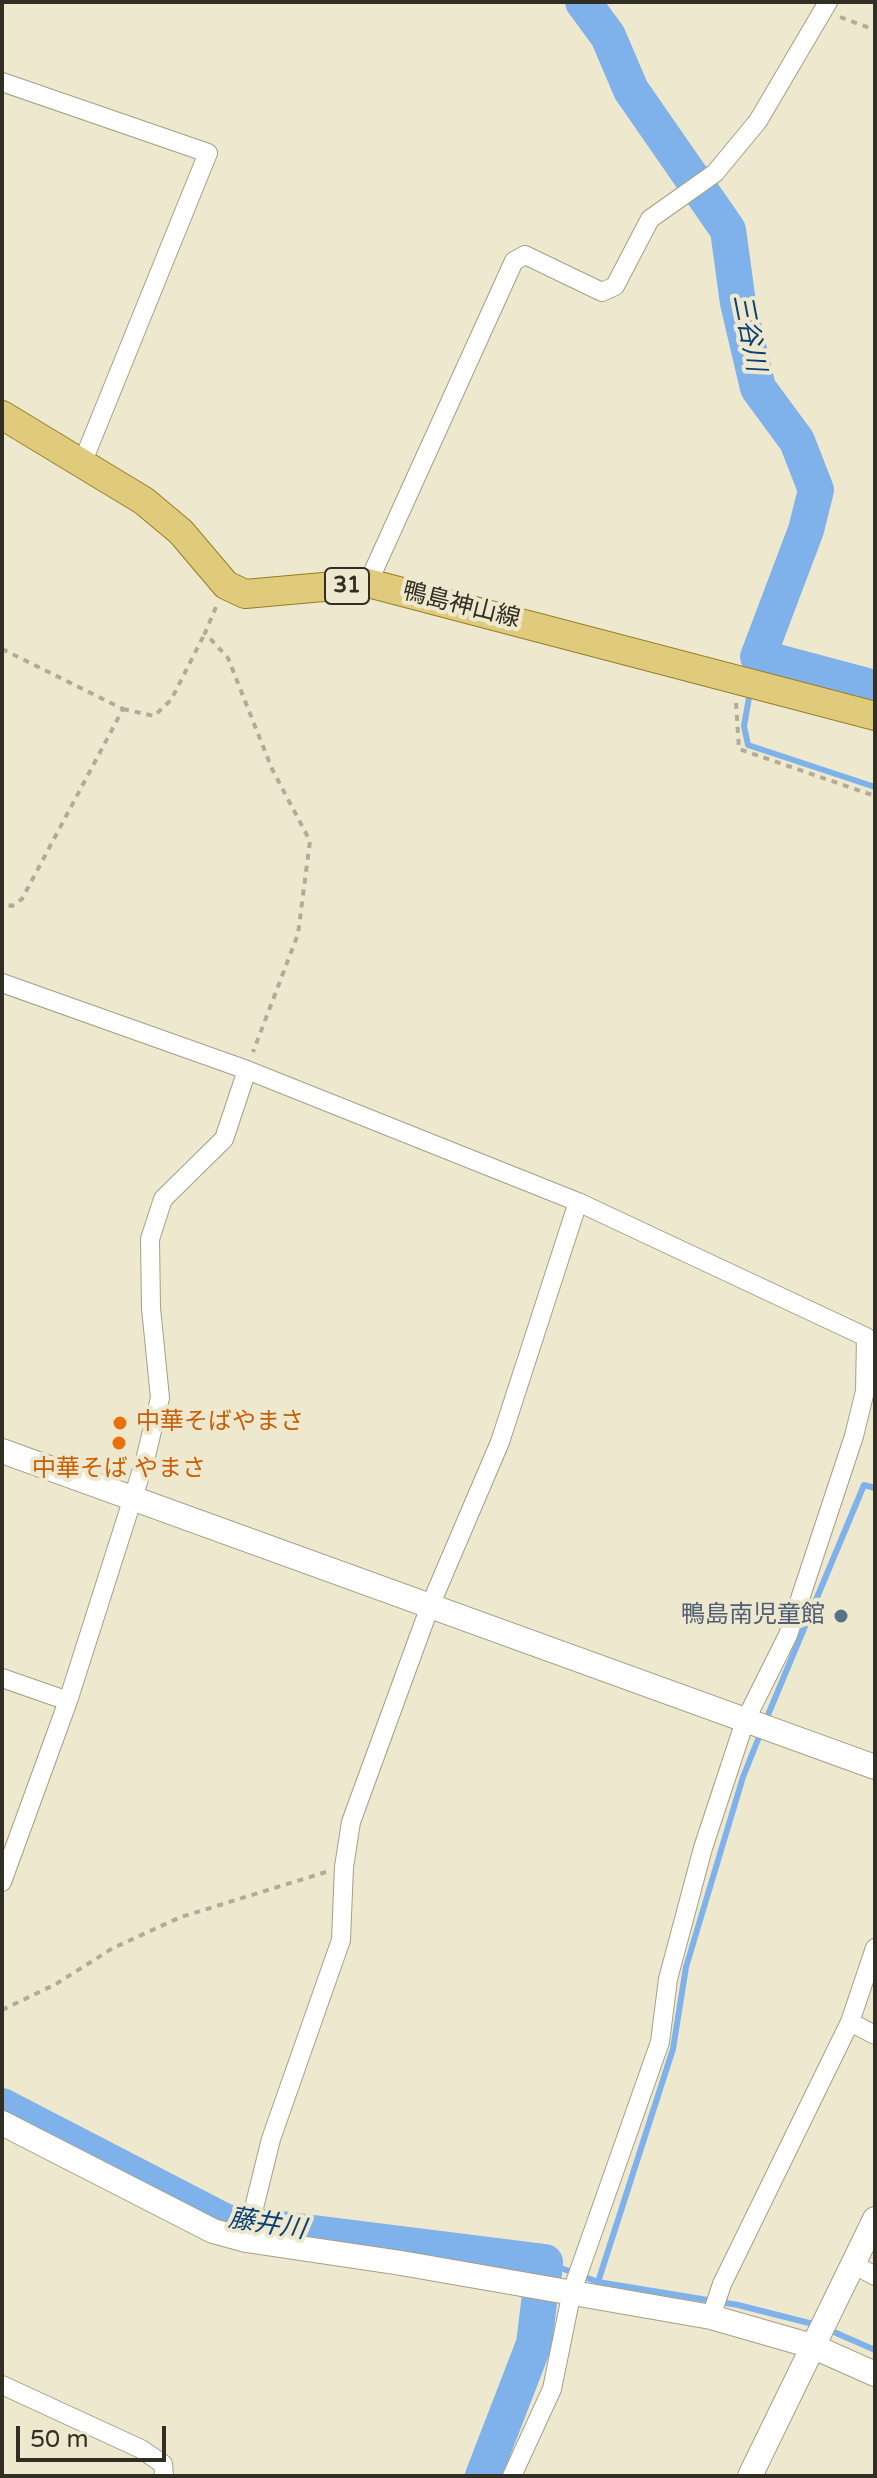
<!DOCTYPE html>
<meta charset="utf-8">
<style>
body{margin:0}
#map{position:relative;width:877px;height:2478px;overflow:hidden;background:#eee8ce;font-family:"Varela Round",sans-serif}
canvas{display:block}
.frame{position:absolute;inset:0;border:4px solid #312e24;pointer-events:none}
.scale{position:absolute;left:16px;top:2426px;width:150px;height:36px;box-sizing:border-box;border:4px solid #312e24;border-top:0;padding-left:10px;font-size:24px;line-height:28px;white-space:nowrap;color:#312e24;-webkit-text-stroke:6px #eee8ce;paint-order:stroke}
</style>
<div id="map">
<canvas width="877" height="2478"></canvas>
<div class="frame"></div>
<div class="scale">50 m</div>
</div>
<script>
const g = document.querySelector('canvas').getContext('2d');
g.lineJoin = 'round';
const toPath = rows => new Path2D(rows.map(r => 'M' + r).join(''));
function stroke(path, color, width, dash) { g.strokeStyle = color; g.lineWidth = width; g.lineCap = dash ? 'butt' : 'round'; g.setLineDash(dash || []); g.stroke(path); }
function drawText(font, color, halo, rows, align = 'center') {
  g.font = font + ' "Varela Round","Noto Sans JP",sans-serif'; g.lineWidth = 8; g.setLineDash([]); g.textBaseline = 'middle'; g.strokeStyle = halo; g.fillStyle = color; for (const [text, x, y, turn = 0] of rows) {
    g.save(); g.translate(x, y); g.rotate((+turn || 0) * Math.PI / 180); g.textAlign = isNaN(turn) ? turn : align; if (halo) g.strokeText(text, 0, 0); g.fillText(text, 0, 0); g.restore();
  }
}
const stream = toPath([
 [754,677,758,657],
 [750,692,744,726,748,745,875,787],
 [765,1722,864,1485,875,1488],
 [545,2262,598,2282,738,2305,817,2325],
 [598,2282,673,2049,686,1967,743,1777,761,1732],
 [827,2329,875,2350]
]);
const river = toPath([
 [583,2,608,36,631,90,728,230,738,303,758,388,797,441,816,490,806,530,758,657,875,688],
 [2,2106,226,2222,545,2262,544,2274],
 [483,2476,534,2344,540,2295]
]);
const path = toPath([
 [840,17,875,30],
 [216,607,205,633,228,658,272,769,310,841,298,934,253,1052],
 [2,649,123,709,22,899,12,906,2,903],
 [736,703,739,749,875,796],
 [123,709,154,716,171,700,205,633],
 [2,2010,56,1984,113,1948,181,1917,326,1872]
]);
const street = toPath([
 [2,82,208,153,83,461],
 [368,583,514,261,525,255,602,292,615,286,650,219,715,173,758,121,828,2],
 [2,983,247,1070,578,1202,866,1337,865,1391,854,1436,788,1635,745,1721,703,1848,668,1979,660,2042,572,2291,552,2389,512,2476],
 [2,1678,68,1701],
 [2,1882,68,1701,145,1460,160,1398,151,1308,150,1239,163,1199,224,1139,247,1070],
 [850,2022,875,2035],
 [246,2240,271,2139,341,1940,344,1867,351,1822,430,1606,500,1442,578,1202],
 [853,2264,875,2276],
 [711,2317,722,2284,850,2022,875,1948],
 [2,2385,141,2449,163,2464,164,2476]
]);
const secondary = toPath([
 [2,1451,875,1767],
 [2,2123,213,2231,246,2240,401,2263,711,2317,812,2346,875,2374],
 [750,2476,875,2219]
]);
const primary = toPath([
 [2,415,144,501,181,532,226,585,245,594,368,583,875,716]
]);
const markers = [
 [120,1423,8,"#e8710a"],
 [119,1443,8,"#e8710a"],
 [841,1616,8,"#5c6f8a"]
];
const shields = [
 [347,586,44]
];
const shieldNames = [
 ["31",347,586]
];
const streetNames = [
 ["鴨島神山線",461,606,14]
];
const foodNames = [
 ["中華そばやまさ",136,1423],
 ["中華そば やまさ",119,1470,"center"]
];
const serviceNames = [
 ["鴨島南児童館",825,1616]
];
const waterNames = [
 ["三谷川",748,333,79],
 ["藤井川",267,2225,9]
];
stroke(stream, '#7fb2eb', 6);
stroke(river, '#7fb2eb', 36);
stroke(street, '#a59f87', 20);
stroke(secondary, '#a59f87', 26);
stroke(primary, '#957e24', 30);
stroke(path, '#b1ac97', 4, [6, 6]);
stroke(street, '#fff', 18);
stroke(secondary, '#fff', 24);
stroke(primary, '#e0cb7c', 28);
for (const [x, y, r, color] of markers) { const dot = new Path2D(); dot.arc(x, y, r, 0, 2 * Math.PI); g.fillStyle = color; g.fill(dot); stroke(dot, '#eee8ce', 3); }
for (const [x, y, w] of shields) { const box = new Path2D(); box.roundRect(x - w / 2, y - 18, w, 36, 6); g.fillStyle = '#eee8ce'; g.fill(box); stroke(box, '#312e24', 2); }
drawText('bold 22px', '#312e24', null, shieldNames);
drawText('24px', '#312e24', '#eee8ce', streetNames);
drawText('24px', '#c56008', '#eee8ce', foodNames, 'left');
drawText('24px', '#4e5e75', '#eee8ce', serviceNames, 'right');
drawText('italic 26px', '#094174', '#eee8ce', waterNames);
</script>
